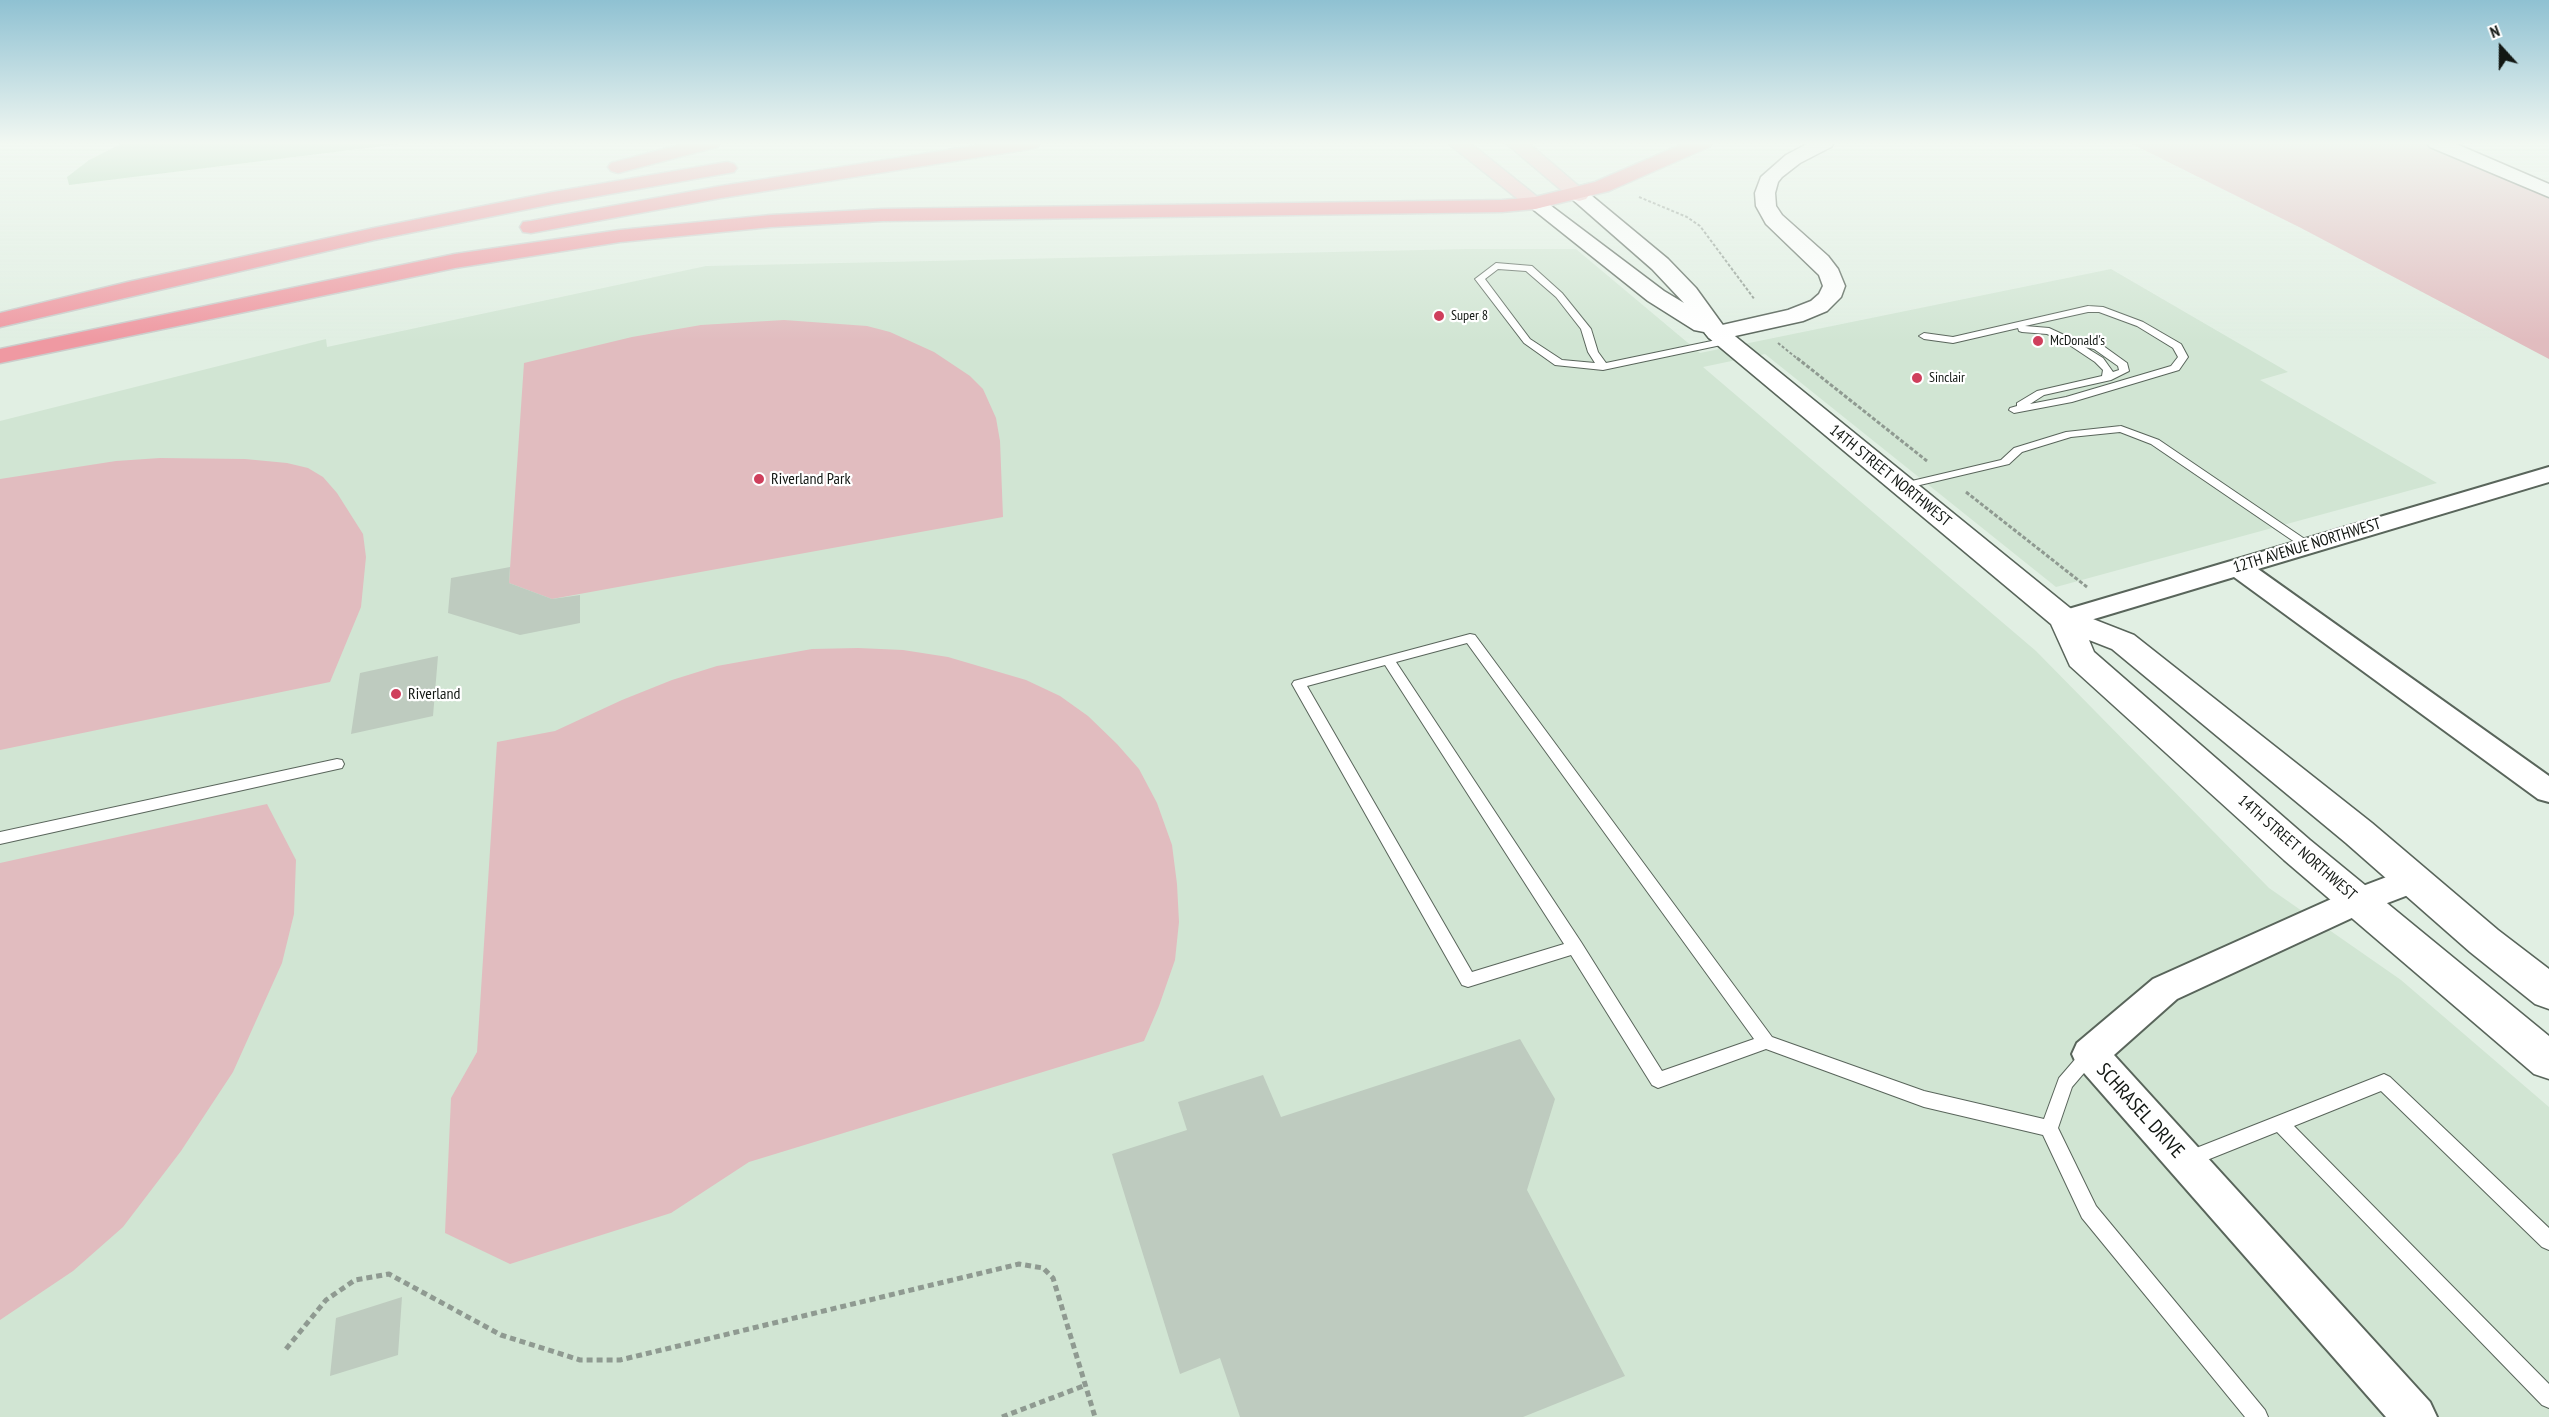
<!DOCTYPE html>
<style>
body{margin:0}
#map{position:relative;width:2549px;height:1417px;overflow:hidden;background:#e1efe3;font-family:"PT Sans Narrow",sans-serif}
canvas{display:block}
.north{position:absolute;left:2471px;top:18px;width:60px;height:60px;-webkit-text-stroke:4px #fff;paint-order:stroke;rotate:339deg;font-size:16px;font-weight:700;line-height:24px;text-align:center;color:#121713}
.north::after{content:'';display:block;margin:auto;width:21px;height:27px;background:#121713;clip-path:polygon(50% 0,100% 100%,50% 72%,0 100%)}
</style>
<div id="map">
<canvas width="2549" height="1417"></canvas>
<div class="north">N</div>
</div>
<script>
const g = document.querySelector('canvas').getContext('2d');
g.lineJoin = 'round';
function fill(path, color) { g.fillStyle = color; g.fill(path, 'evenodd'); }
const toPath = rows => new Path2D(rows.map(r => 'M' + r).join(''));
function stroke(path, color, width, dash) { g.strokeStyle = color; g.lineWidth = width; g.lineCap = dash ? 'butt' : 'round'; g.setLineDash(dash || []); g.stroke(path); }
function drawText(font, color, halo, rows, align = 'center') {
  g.font = font + ' "PT Sans Narrow",sans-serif'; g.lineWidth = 4.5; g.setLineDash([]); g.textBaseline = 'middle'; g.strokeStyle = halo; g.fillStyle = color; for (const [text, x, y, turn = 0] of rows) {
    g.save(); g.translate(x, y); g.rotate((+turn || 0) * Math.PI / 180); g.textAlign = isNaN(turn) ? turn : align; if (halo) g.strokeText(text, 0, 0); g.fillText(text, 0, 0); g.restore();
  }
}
const built = toPath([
 [1466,249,1576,249,1700,353,2111,269,2288,372,2260,380,2437,483,2056,587,1765,354,1703,367,2036,651,2269,888,2401,980,2549,1107,2549,1417,0,1417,0,421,326,339,327,347,706,266]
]);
const green = toPath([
 [2130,143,2437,143,2549,191,2549,359,2301,228],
 [784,320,867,326,890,332,934,352,970,376,983,389,996,418,1000,441,1003,517,552,599,509,583,524,363,632,337,701,325],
 [160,458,245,459,287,463,308,468,323,477,337,493,363,534,366,557,361,607,330,682,0,750,0,479,116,461],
 [858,648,903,650,948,657,1026,680,1060,696,1088,716,1117,744,1139,769,1157,803,1172,845,1177,884,1179,922,1175,960,1159,1006,1144,1041,749,1162,671,1213,510,1264,445,1233,451,1098,477,1052,497,742,555,731,622,700,672,680,717,666,812,649],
 [267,804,296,860,294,914,282,963,233,1072,181,1151,123,1227,73,1271,0,1320,0,863]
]);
const water = toPath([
 [123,143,407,143,69,185,67,177,89,160]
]);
const building = toPath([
 [510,567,509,583,552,599,580,595,580,623,520,635,448,613,451,578],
 [438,656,433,716,351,734,360,673],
 [1520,1039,1555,1099,1527,1190,1625,1376,1523,1417,1240,1417,1220,1358,1180,1374,1112,1154,1187,1130,1178,1102,1263,1075,1281,1117],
 [402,1297,398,1355,330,1376,336,1318]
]);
const pathFar2 = toPath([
 [1639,197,1687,217,1700,226,1755,300],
 [1778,343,1799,360]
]);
const pathFar1 = toPath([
 [1797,358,1927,461],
 [1966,492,2087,587]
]);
const path = toPath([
 [286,1349,326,1300,355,1280,389,1274,501,1335,580,1360,620,1360,1019,1264,1043,1268,1053,1278,1095,1417],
 [1002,1417,1086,1385]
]);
const service = toPath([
 [1496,263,1532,266,1562,293,1591,329,1598,352,1606,363,1726,338,1731,341,1726,344,1603,370,1555,365,1524,343,1475,279,1496,263],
 [1498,269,1526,271,1556,297,1581,329,1588,352,1595,363,1562,360,1530,339,1485,279,1498,269],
 [2088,306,2103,307,2143,322,2181,344,2188,357,2179,370,2072,402,2014,413,2009,410,2010,408,2017,406,2017,403,2037,391,2102,376,2103,370,2095,362,2065,342,2047,334,2022,332,2019,331,2018,328,1953,343,1924,339,1919,336,1924,333,1953,337,2088,306],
 [2088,312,2099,312,2137,326,2173,348,2178,357,2171,366,2066,397,2030,404,2044,395,2111,380,2129,371,2127,363,2102,345,2079,339,2075,340,2049,328,2025,326,2088,312],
 [2085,347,2094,349,2118,366,2119,370,2113,372,2103,358,2085,347],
 [2121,426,2159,440,2315,546,2313,549,2305,549,2151,444,2120,432,2071,437,2022,452,2009,464,1903,489,1897,486,1899,484,2001,460,2014,448,2066,432,2121,426],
 [1470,634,1475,635,1772,1037,1924,1091,2044,1119,2059,1078,2084,1049,2090,1047,2096,1049,2098,1054,2096,1059,2072,1087,2058,1128,2096,1206,2265,1410,2268,1417,2245,1417,2082,1218,2043,1135,1924,1107,1766,1049,1658,1088,1652,1085,1571,955,1468,987,1462,985,1292,684,1294,681,1470,634],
 [1467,643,1754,1039,1662,1071,1581,942,1396,662,1467,643],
 [1385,665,1564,944,1472,972,1307,686,1385,665],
 [337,759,342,760,344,764,342,768,0,844,0,832,337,759],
 [2384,1074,2390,1077,2549,1228,2549,1250,2542,1247,2381,1091,2294,1126,2549,1384,2549,1408,2542,1405,2277,1132,2187,1168,2181,1166,2178,1160,2181,1154,2384,1074]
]);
const minor = toPath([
 [2549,467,2549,482,2258,569,2549,776,2549,802,2538,799,2234,577,2064,628,2055,625,2051,619,2055,613,2549,467],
 [2413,867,2424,871,2429,880,2424,889,2369,910,2177,999,2114,1055,2430,1402,2437,1417,2386,1417,2077,1065,2072,1054,2077,1043,2153,979,2347,892,2413,867]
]);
const tertiary = toPath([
 [1809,143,1834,143,1831,147,1800,163,1782,177,1778,182,1775,193,1776,206,1782,215,1828,256,1838,269,1845,286,1841,297,1827,311,1803,321,1717,340,1709,338,1705,333,1709,328,1788,310,1811,301,1819,294,1823,286,1819,275,1766,224,1756,206,1755,193,1761,177,1786,155,1809,143],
 [2427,143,2454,143,2549,184,2549,197,2430,147,2427,143]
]);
const secondary = toPath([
 [1579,189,1586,191,1668,259,1696,288,1725,328,2075,612,2134,635,2372,823,2498,930,2549,969,2549,1009,2535,1004,2470,952,2346,843,2112,649,2089,640,2094,652,2310,840,2549,1036,2549,1079,2534,1074,2284,860,2070,666,2051,624,1709,338,1704,332,1694,330,1648,301,1525,203,1528,199,1535,197,1542,199,1664,291,1684,303,1652,269,1572,199,1569,195,1572,191,1579,189]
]);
const primary = toPath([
 [1448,143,1470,143,1545,203,1542,207,1535,209,1528,207,1448,143],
 [1506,143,1528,143,1589,195,1586,199,1579,201,1572,199,1506,143]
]);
const motorway = toPath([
 [687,143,720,143,717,147,618,173,611,171,608,167,611,163,687,143],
 [992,143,1040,143,1037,147,1030,149,721,198,531,233,523,232,520,227,523,222,531,221,721,186,992,143],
 [1685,143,1712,143,1709,147,1609,191,1535,209,1502,212,882,221,771,227,620,242,455,268,0,363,0,349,455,254,620,230,771,215,882,209,1502,200,1535,197,1595,182,1685,143],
 [727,162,734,164,737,168,734,172,553,204,374,240,0,327,0,313,128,282,374,228,553,192,727,162]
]);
const markers = [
 [1439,316,6,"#cf3f5c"],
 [2038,341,6,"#cf3f5c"],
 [1917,378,6,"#cf3f5c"],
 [759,479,6,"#cf3f5c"],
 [396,694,6,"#cf3f5c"]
];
const farPoinames = [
 ["Super 8",1451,316],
 ["McDonald's",2050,341],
 ["Sinclair",1929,378]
];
const streetNames = [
 ["14TH STREET NORTHWEST",1890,476,39],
 ["12TH AVENUE NORTHWEST",2307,546,-17],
 ["14TH STREET NORTHWEST",2297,848,41]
];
const poiNames = [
 ["Riverland Park",771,479],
 ["Riverland",408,694]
];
const nearStreetnames = [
 ["SCHRASEL DRIVE",2140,1111,48]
];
fill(built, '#d1e5d3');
fill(green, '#e1bcbf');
fill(water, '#abd4b1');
fill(building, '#becbbf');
stroke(service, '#59655b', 2);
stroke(minor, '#59655b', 4);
stroke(tertiary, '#59655b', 3);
stroke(secondary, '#59655b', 3);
stroke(primary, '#cbcccb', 3);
stroke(motorway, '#cbcccb', 3);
stroke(pathFar2, '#8f9a91', 2, [3, 2]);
stroke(pathFar1, '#8f9a91', 3, [4, 2]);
stroke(path, '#8f9a91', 5, [6, 4]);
fill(service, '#fff');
fill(minor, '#fff');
fill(tertiary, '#fff');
fill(secondary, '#fff');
fill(primary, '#f5c2c7');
fill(motorway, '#ef99a2');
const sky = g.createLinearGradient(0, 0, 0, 341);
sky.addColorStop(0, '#8fc1d2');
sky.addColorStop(0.42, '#f2f8f2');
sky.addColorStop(1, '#f2f8f200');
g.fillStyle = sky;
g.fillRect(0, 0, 2549, 341);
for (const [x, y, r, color] of markers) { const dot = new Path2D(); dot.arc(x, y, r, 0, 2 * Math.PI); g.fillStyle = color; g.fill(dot); stroke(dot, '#fff', 2); }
drawText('14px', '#121713', '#fff', farPoinames, 'left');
drawText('16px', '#121713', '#fff', streetNames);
drawText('16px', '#121713', '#fff', poiNames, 'left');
drawText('20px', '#121713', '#fff', nearStreetnames);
</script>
